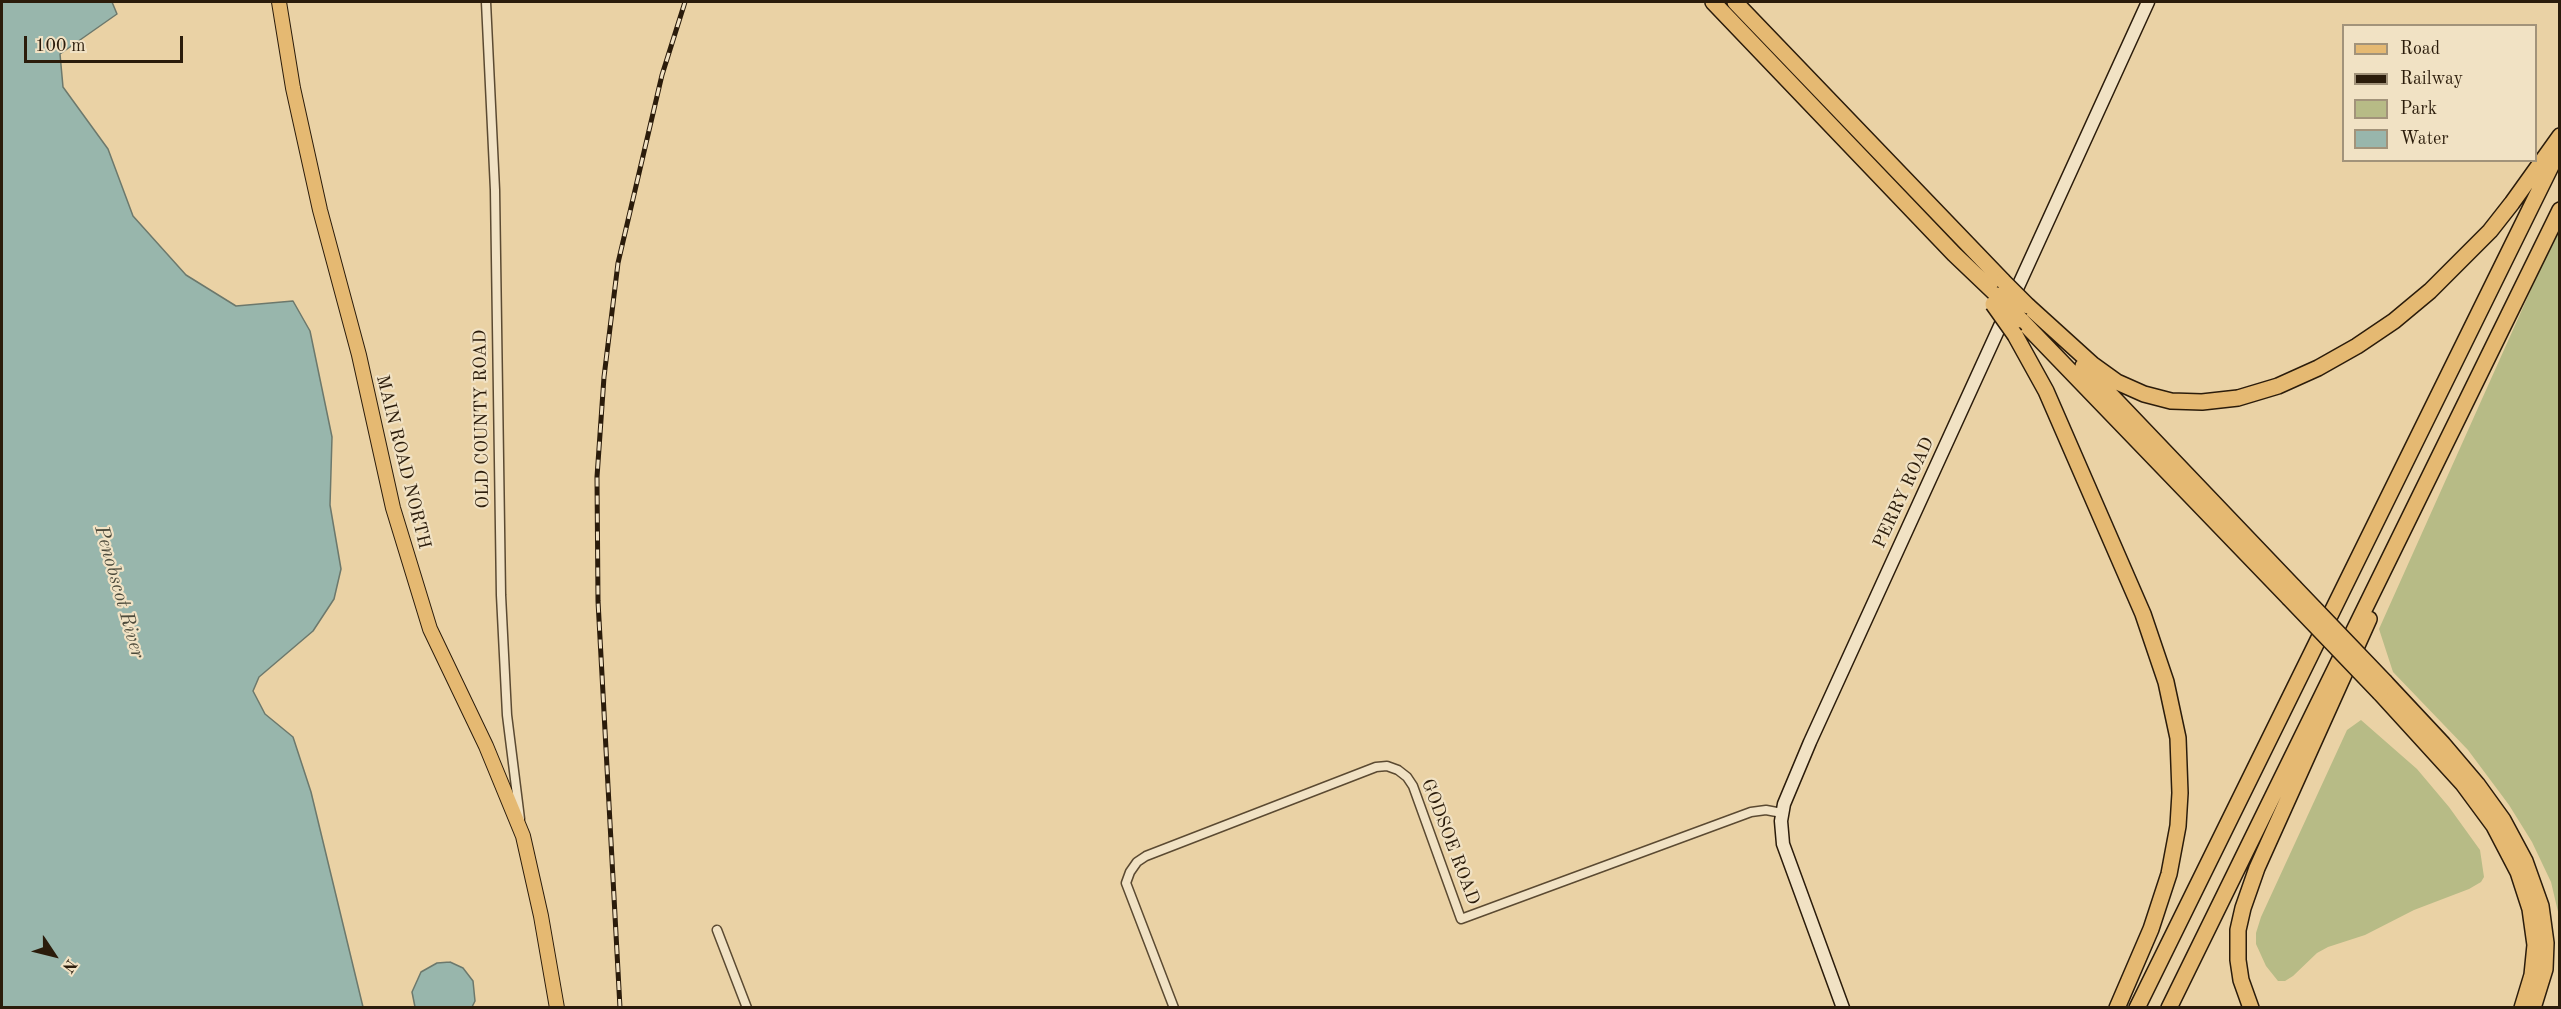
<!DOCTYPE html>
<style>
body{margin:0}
#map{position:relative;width:2561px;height:1009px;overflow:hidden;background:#ead2a5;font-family:"Old Standard TT",serif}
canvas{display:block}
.frame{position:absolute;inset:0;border:3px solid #2b1c0b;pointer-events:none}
.legend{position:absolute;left:2342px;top:24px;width:195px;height:138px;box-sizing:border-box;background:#f1e2c4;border:2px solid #a2937a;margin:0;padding:8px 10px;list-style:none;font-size:18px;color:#2b1c0b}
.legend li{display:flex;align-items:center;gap:12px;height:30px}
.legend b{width:30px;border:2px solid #a2937a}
.north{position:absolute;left:24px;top:925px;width:60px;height:60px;-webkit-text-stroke:4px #f1e2c4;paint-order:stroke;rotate:125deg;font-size:16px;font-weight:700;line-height:24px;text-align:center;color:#2b1c0b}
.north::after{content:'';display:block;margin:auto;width:21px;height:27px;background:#2b1c0b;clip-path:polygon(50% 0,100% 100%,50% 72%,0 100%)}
.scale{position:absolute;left:24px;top:36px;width:159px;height:27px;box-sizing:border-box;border:3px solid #2b1c0b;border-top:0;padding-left:8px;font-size:18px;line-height:21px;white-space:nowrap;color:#2b1c0b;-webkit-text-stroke:4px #f1e2c4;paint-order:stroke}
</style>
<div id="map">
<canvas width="2561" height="1009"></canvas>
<div class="frame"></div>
<ul class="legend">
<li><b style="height:8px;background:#e5b972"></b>Road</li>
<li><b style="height:8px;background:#2b1c0b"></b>Railway</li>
<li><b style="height:16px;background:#b7bb86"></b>Park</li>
<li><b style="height:16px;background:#98b6ac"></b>Water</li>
</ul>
<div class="north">N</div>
<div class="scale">100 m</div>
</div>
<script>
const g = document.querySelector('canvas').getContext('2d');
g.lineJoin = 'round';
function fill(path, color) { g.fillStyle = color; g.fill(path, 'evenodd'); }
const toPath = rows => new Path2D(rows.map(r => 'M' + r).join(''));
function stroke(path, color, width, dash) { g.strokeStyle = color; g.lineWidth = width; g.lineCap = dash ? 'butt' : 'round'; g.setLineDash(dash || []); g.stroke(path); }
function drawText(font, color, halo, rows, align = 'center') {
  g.font = font + ' "Old Standard TT",serif'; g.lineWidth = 4.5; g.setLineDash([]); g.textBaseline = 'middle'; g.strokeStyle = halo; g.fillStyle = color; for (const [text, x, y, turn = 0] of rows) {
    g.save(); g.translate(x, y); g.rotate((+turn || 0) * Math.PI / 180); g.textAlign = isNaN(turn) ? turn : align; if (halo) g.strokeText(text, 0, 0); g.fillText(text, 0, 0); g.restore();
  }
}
const green = toPath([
 [2559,227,2559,916,2551,882,2532,842,2509,805,2468,750,2393,672,2379,629],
 [2361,720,2417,769,2449,807,2480,850,2484,877,2481,882,2469,889,2414,910,2365,935,2328,947,2317,953,2293,976,2285,981,2278,981,2266,966,2256,944,2256,933,2261,917,2347,730]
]);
const water = toPath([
 [2,2,112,2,117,14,60,54,63,87,108,149,133,216,186,275,236,306,293,301,310,331,332,437,330,505,341,569,334,599,313,631,259,677,253,691,265,714,293,737,311,792,363,1007,2,1007,2,2],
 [450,962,463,968,473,981,475,1001,472,1007,415,1007,412,992,421,972,437,963,450,962]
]);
const street = toPath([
 [486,2,495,190,501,595,507,715,520,819],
 [717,930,747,1008],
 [1174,1008,1126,883,1130,872,1137,862,1146,856,1376,767,1387,766,1398,770,1407,777,1413,786,1461,919,1751,812,1766,810,1782,813]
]);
const secondary = toPath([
 [1843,1008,1783,844,1781,821,1784,804,1810,742,2148,2]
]);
const primary = toPath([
 [279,2,293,88,320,210,359,355,393,508,430,629,486,746,523,836,541,916,557,1008]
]);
const highway = toPath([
 [1713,2,1954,254,1997,295],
 [1735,2,2003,281],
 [2028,306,2092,364,2117,382,2144,394,2171,401,2202,402,2238,398,2278,386,2318,368,2357,346,2394,321,2430,291,2490,231,2512,203,2560,136],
 [2021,320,2289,598],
 [2015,335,2046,391,2143,614,2166,682,2178,738,2180,793,2178,826,2169,874,2151,929,2117,1008],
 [2083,366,2294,587],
 [2385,682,2443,744,2477,784,2503,820,2525,861,2541,906,2546,943,2545,969,2533,1008],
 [2380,693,2463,784,2494,826,2518,872,2530,909,2535,945,2532,975,2522,1008],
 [2137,1008,2560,148],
 [2169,1008,2560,210],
 [2251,1008,2241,980,2238,960,2238,930,2243,908,2257,868,2369,619]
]);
const rail = toPath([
 [620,1008,598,601,597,477,604,377,618,263,662,75,685,2]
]);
const highwayBridge = toPath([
 [2003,281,2028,306],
 [1997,295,2021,320],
 [1993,304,2015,335],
 [2294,587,2385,682],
 [2289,598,2380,693]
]);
const streetNames = [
 ["OLD COUNTY ROAD",482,419,-91],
 ["MAIN ROAD NORTH",403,462,76],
 ["PERRY ROAD",1904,493,-65],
 ["GODSOE ROAD",1450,842,69]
];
const waterNames = [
 ["Penobscot River",119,592,74]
];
fill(green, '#b7bb86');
fill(water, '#98b6ac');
stroke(water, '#6c786c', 1.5);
stroke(street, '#5b4a32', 11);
stroke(secondary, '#2b1c0b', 15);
stroke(primary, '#2b1c0b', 16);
stroke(highway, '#2b1c0b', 18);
stroke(street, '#f1e2c4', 8);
stroke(secondary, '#f1e2c4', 12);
stroke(primary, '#e5b972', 14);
stroke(highway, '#e5b972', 15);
stroke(rail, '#2b1c0b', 5);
stroke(rail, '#f1e2c4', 3, [9]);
stroke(highwayBridge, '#2b1c0b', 18, []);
stroke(highwayBridge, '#e5b972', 15);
drawText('18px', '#2b1c0b', '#f1e2c4', streetNames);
drawText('italic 20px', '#4c4a3b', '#f1e2c4', waterNames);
</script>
